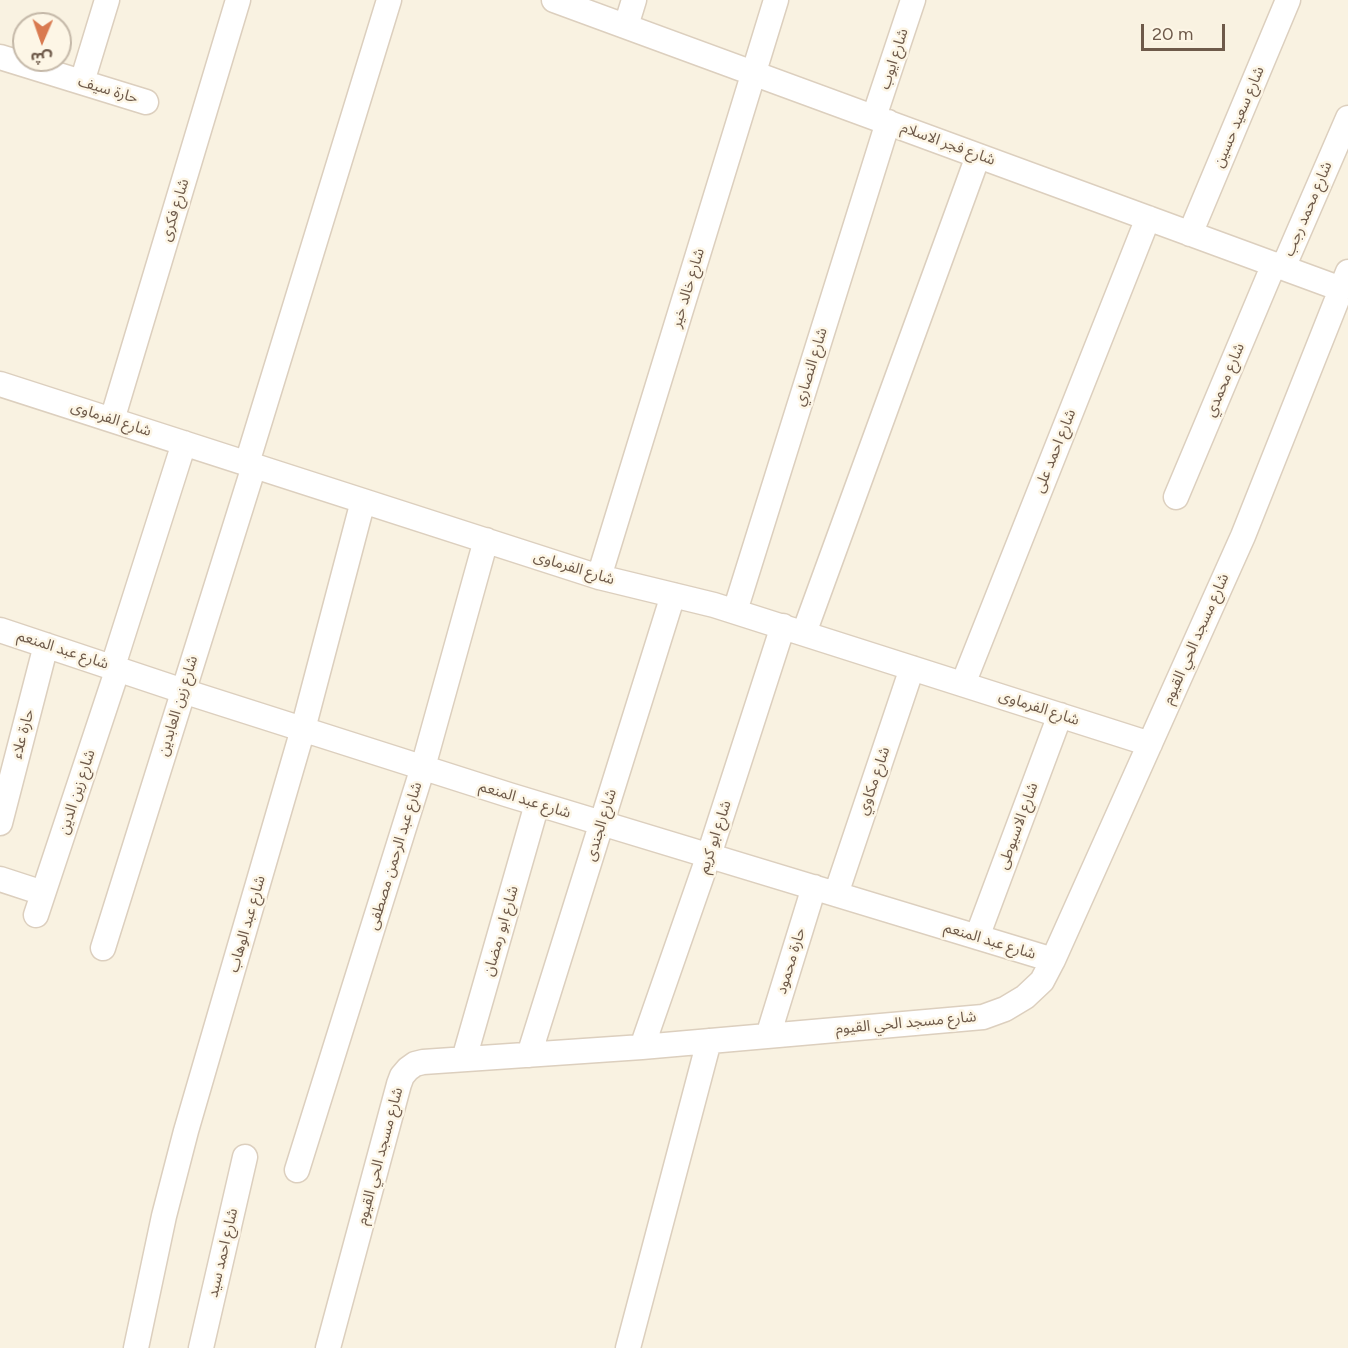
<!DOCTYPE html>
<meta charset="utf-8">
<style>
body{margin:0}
#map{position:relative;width:1348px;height:1348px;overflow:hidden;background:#f9f2e1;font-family:Figtree,"Noto Sans Arabic",sans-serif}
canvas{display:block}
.north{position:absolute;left:12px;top:12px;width:60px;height:60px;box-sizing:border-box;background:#fdf6e6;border:2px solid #c4b8a8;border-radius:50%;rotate:182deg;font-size:16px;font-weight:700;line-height:24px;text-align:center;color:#6e5a4a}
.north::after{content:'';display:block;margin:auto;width:21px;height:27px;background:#d97a50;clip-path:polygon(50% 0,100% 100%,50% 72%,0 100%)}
.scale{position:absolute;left:1141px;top:24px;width:84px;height:27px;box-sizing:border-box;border:3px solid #6e5a4a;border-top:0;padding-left:8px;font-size:18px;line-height:21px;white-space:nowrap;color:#6e5a4a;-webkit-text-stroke:4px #fdf6e6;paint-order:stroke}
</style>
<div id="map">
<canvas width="1348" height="1348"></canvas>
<div class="north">ش</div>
<div class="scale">20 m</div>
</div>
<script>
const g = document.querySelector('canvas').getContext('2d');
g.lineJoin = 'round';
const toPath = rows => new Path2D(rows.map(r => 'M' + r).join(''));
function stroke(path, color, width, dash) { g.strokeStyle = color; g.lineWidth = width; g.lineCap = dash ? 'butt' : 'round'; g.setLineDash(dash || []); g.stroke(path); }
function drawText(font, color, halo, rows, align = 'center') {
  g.font = font + ' Figtree,"Noto Sans Arabic",sans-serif'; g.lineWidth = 5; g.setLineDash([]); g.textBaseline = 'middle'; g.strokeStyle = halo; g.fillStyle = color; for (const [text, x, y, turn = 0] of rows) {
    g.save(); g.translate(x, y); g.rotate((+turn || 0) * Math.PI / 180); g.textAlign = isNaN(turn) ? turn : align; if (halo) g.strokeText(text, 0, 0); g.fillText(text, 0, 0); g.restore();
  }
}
const minor = toPath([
 [554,0,1341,289],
 [626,26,634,0],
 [0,57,146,102],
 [82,82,107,0],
 [874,117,913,0],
 [1190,234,1288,0],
 [1283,268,1348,118],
 [0,384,599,577,714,605,1150,744],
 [112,420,238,0],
 [247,463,389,0],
 [1176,497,1274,264],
 [599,577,776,0],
 [735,611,888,122],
 [0,630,183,691,509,795,1053,960],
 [804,633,978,156],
 [113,666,184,443],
 [963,684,1148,218],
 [0,823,46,645],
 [0,879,43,893],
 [836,894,912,668],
 [36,915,118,668],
 [977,937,1060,715],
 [103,948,254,466],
 [768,1036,814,887],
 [642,1047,709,855,783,626],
 [529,1055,673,595],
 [464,1059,537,804],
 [297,1170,423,767,486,540],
 [136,1348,164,1216,186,1131,303,729,363,501],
 [201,1348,245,1157],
 [328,1348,399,1084,402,1076,408,1069,415,1064,423,1062,642,1047,983,1017,1005,1009,1025,997,1042,981,1053,960,1243,536,1348,272],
 [628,1348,709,1041]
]);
const streetNames = [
 ["شارع ايوب",894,59,-72],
 ["حارة سيف",108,90,17],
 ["شارع سعيد حسين",1239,117,-67],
 ["شارع فجر الاسلام",948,144,20],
 ["شارع محمد رجب",1308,209,-67],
 ["شارع فكرى",175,210,-73],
 ["شارع خالد خير",688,288,-73],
 ["شارع النصاري",811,367,-73],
 ["شارع محمدي",1225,380,-67],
 ["شارع الفرماوى",111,419,18],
 ["شارع احمد على",1055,451,-68],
 ["شارع الفرماوى",574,568,17],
 ["شارع مسجد الحي القيوم",1196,639,-66],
 ["شارع عبد المنعم",63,650,18],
 ["شارع زين العابدين",178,706,-73],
 ["شارع الفرماوى",1039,708,18],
 ["حارة علاء",23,734,-75],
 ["شارع مكاوي",874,781,-71],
 ["شارع زين الدين",77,792,-72],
 ["شارع عبد المنعم",525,800,17],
 ["شارع الجندى",601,825,-73],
 ["شارع الاسيوطى",1018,826,-70],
 ["شارع ابو كريم",715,837,-72],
 ["شارع عبد الرحمن مصطفى",395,856,-73],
 ["شارع عبد الوهاب",247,924,-74],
 ["شارع ابو رمضان",501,931,-74],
 ["شارع عبد المنعم",990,941,17],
 ["حارة محمود",791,961,-73],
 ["شارع مسجد الحي القيوم",906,1023,-5],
 ["شارع مسجد الحي القيوم",380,1156,-75],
 ["شارع احمد سيد",223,1253,-77]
];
stroke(minor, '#dccfbe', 27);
stroke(minor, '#fff', 24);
drawText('15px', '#6e5a4a', '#fdf6e6', streetNames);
</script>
